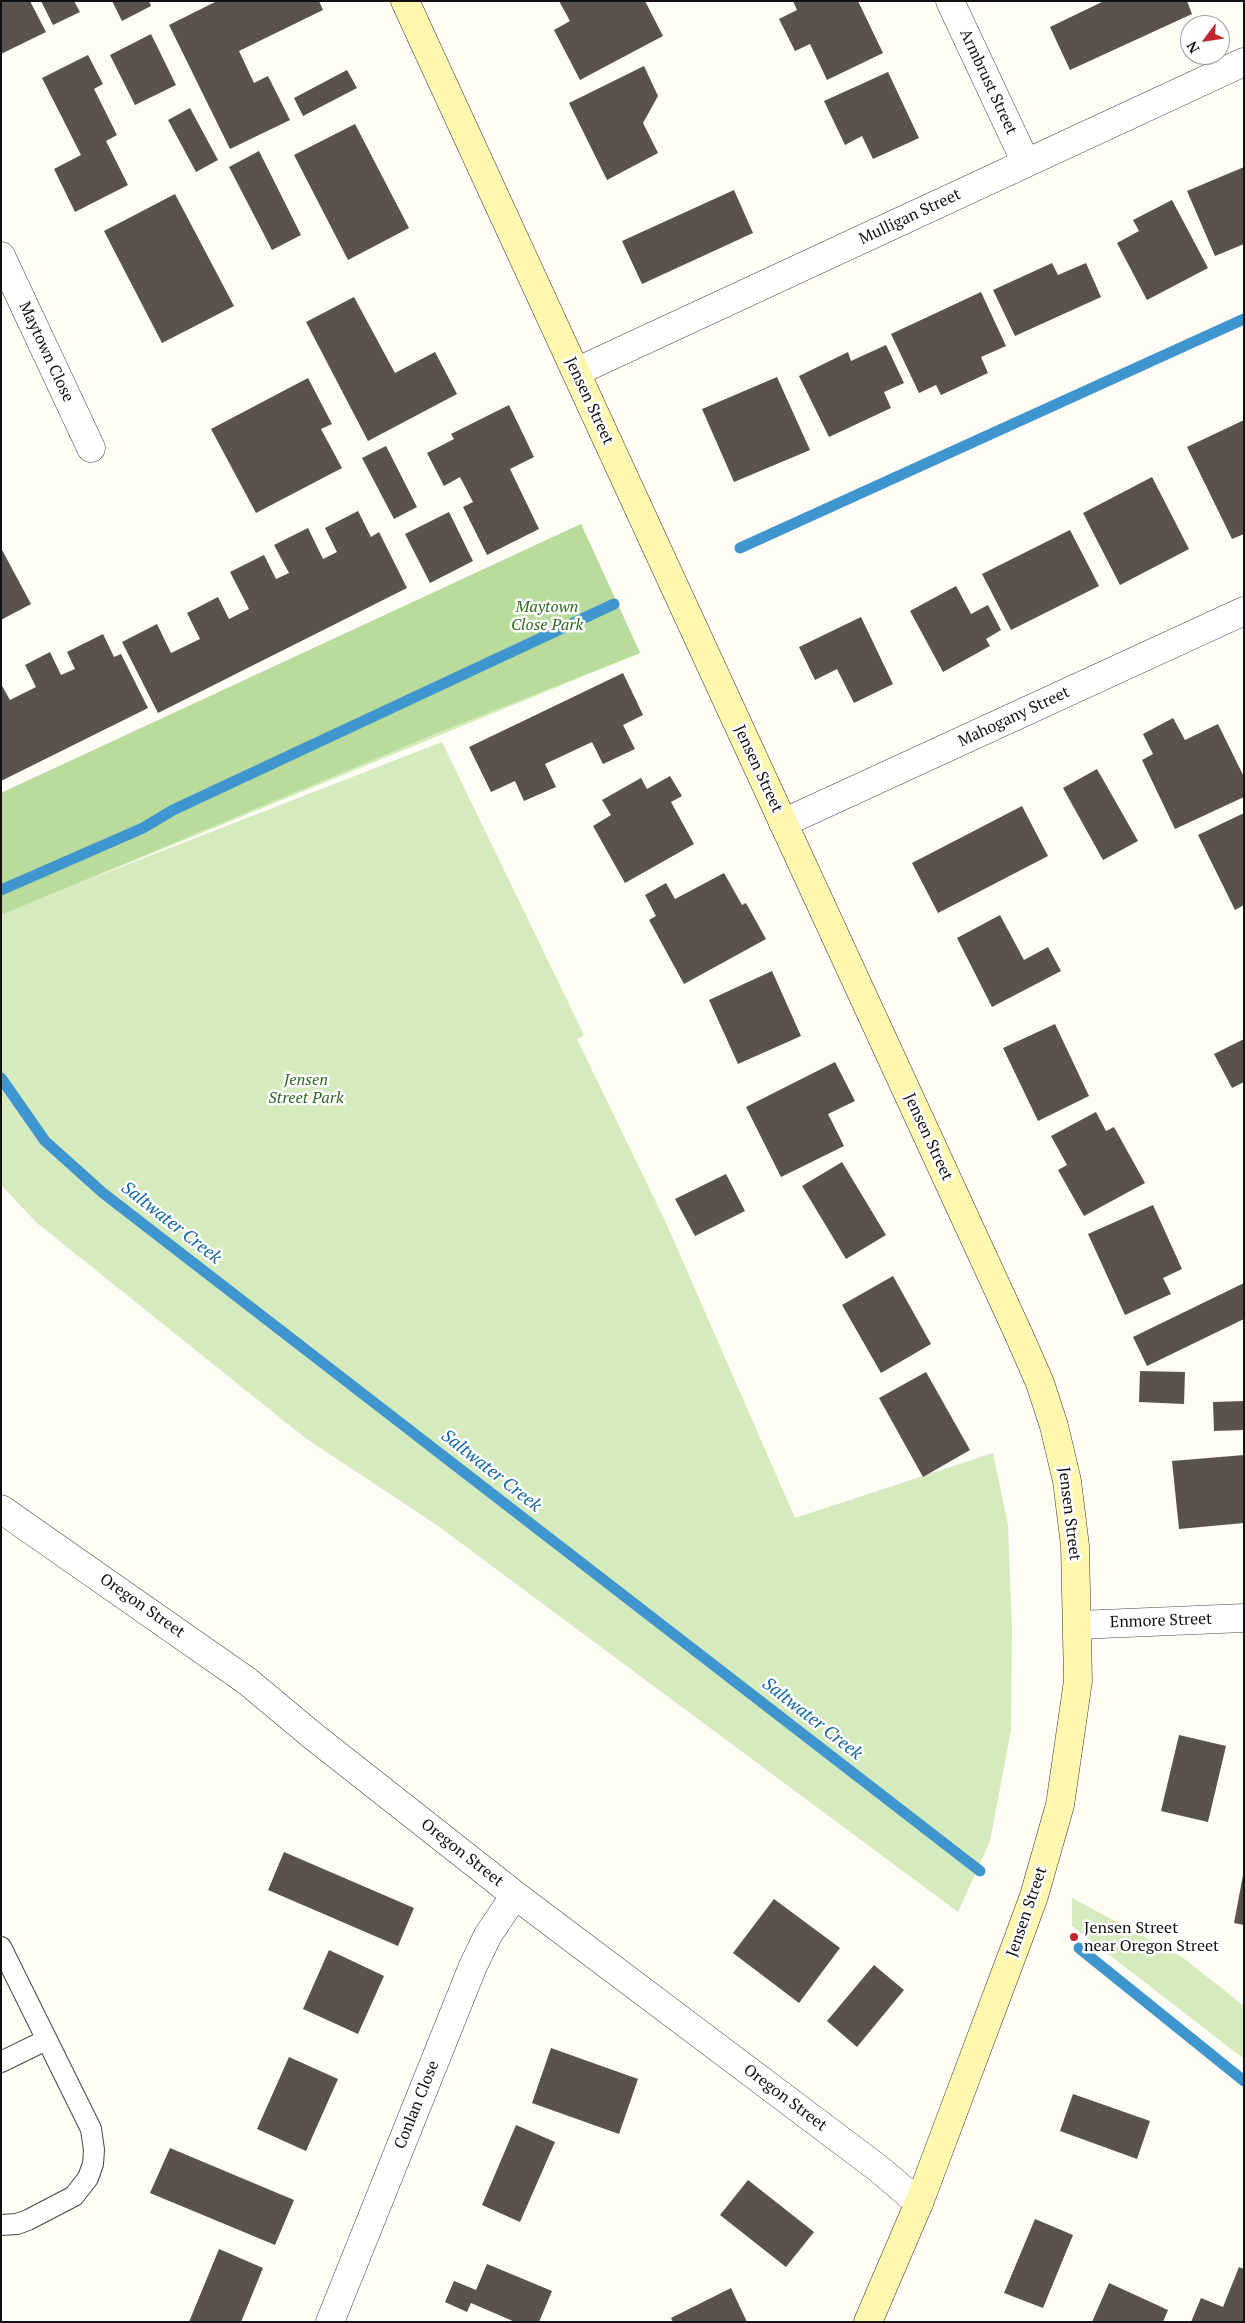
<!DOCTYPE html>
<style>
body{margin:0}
#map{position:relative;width:1245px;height:2323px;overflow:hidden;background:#fffdf5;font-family:"PT Serif",serif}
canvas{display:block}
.frame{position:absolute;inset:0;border:2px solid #111;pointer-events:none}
.north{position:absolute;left:1180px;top:15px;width:50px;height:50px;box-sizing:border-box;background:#fff;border:1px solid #a0a0a0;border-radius:50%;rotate:239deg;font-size:14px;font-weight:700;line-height:20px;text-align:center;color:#111}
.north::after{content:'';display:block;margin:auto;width:18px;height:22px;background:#c4262e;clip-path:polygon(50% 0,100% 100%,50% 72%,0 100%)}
</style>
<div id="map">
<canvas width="1245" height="2323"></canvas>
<div class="frame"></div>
<div class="north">N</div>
</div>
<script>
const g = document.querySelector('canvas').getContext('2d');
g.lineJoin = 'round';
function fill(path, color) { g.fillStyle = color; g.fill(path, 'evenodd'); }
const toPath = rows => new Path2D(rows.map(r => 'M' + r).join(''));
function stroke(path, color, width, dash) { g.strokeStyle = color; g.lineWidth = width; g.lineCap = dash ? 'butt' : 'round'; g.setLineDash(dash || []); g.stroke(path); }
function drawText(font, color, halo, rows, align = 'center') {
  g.font = font + ' "PT Serif",serif'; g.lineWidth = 5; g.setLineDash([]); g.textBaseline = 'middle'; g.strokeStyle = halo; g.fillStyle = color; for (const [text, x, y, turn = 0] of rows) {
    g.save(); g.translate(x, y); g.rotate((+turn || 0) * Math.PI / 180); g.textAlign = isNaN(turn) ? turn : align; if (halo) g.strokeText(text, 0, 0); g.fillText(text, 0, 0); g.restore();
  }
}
const green = toPath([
 [581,524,640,653,80,883,442,742,584,1035,577,1039,667,1225,795,1518,993,1453,1008,1525,1012,1629,1011,1730,990,1841,958,1912,438,1526,304,1437,37,1223,1,1185,1,793],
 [1072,1898,1182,1957,1244,2006,1244,2059,1072,1926]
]);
const forest = toPath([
 [581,524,640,653,437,733,1,915,1,793]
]);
const stream = toPath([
 [740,548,1244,319],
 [1,890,143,828,173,810,614,604],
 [1,1078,45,1141,103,1193,980,1871],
 [1079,1948,1244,2081]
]);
const building = toPath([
 [1,1,30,1,46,32,1,54],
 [41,1,74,1,80,12,53,25],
 [112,1,149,1,151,6,122,21],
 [217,1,319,1,323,10,239,51,254,83,268,76,290,120,230,149,169,25],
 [559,1,645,1,663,36,580,80,554,30,570,21],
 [793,1,858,1,883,53,827,80,810,44,795,51,779,19,797,10],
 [1104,1,1187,1,1192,14,1070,70,1050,27],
 [151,34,176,85,135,105,110,55],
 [88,55,103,84,94,89,117,135,106,141,128,185,75,212,54,169,81,155,42,78],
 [644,66,658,96,643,123,658,153,607,180,569,103],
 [347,70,357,88,303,116,294,98],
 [888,72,919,138,873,159,862,136,845,145,824,101],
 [190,108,218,160,196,172,168,120],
 [355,124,409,228,348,260,294,155],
 [259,151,301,235,272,250,229,167],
 [1244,167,1244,244,1215,256,1187,191],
 [734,190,753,233,642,284,622,241],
 [175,194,234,306,162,343,104,231],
 [1172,200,1208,268,1147,300,1117,243,1139,231,1133,220],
 [1052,263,1058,275,1086,263,1101,297,1015,336,993,290],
 [981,292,1006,346,981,357,988,373,941,395,936,385,919,393,891,334],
 [354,297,395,373,435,352,457,394,368,441,306,322],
 [886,345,904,383,884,392,891,408,829,437,799,376,848,352,851,361],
 [777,377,810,450,734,482,702,409],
 [308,378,332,424,321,429,342,468,256,513,211,429],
 [509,405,534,457,510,469,539,529,487,555,463,507,473,502,460,477,444,486,427,453,454,439,451,434],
 [1244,420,1244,534,1232,539,1187,447],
 [386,446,417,507,394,519,362,458],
 [1152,477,1189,549,1120,585,1083,513],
 [358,511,371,537,379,532,407,588,158,713,122,642,157,624,171,653,200,639,187,613,218,597,229,619,249,609,230,572,264,555,276,579,289,573,274,545,308,528,323,559,337,552,325,528],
 [449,512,473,561,430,583,405,534],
 [1070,530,1099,586,1011,630,982,574],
 [1,548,31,604,1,620],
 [956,586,971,614,988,605,1001,630,986,639,990,646,943,672,910,611],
 [861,617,893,684,854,703,837,669,815,680,799,647],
 [103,634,114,657,121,654,148,708,1,781,1,684,10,700,36,687,25,665,50,652,61,675,75,669,67,652],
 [623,673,643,715,623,725,635,749,603,764,592,742,545,764,556,787,524,801,515,781,491,792,469,747],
 [1173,718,1185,740,1218,724,1244,777,1244,797,1175,829,1142,760,1153,754,1143,734],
 [1097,769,1138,841,1103,860,1063,788],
 [670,776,682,796,671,802,694,844,625,883,593,826,611,815,602,800,641,778,647,789],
 [1022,806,1048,856,938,913,912,863],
 [1244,813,1244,905,1235,910,1198,835],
 [724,873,742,905,746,903,766,939,684,984,649,920,656,916,645,895,666,883,675,899],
 [1000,915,1024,960,1048,947,1061,971,992,1007,957,938],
 [772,971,801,1036,738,1064,709,1000],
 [1055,1024,1089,1096,1038,1121,1003,1048],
 [1244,1039,1244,1082,1232,1088,1214,1054],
 [835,1062,855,1101,828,1114,844,1146,781,1177,746,1107],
 [1096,1112,1106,1131,1114,1127,1145,1183,1084,1216,1058,1170,1067,1165,1051,1136],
 [842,1162,886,1235,846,1259,802,1186],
 [726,1174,745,1211,695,1236,675,1199],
 [1153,1205,1182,1269,1163,1278,1171,1294,1125,1315,1088,1234],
 [893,1276,931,1344,881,1373,842,1305],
 [1244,1283,1244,1319,1147,1366,1133,1337],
 [1140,1371,1185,1372,1184,1404,1139,1402],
 [926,1372,970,1450,923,1477,879,1398],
 [1244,1401,1244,1430,1214,1431,1213,1402],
 [1244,1455,1244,1523,1179,1529,1172,1461],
 [1179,1735,1226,1746,1208,1822,1161,1811],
 [284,1852,414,1908,398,1946,268,1890],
 [1243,1875,1244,1875,1244,1925,1234,1923],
 [774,1899,840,1948,799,2003,733,1953],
 [329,1950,384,1976,358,2034,303,2009],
 [874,1965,904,1990,857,2047,827,2021],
 [551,2048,638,2079,619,2134,532,2103],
 [289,2057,338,2079,306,2151,257,2129],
 [1073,2094,1150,2121,1137,2159,1060,2131],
 [516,2125,555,2142,520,2222,482,2205],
 [170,2148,294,2200,275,2245,150,2193],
 [748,2180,814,2232,786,2267,720,2215],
 [1035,2219,1073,2235,1043,2308,1004,2293],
 [219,2249,263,2268,241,2322,189,2322],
 [487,2264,552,2291,539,2322,515,2322,471,2303,467,2312,445,2302,454,2281,476,2290],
 [1239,2267,1244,2269,1244,2322,1191,2322,1201,2298,1223,2307],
 [1109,2283,1168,2310,1163,2322,1092,2322],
 [731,2288,747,2322,673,2322,671,2318]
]);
const lane = toPath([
 [1,1947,91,2129,94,2150,93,2164,88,2178,74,2196,28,2220,17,2224,1,2225],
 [1,2062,46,2040]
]);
const street = toPath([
 [950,1,1026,163],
 [1,256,91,448],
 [576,372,1244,62],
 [783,823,1244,611],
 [1,1509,247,1681,313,1736,515,1895,879,2169,919,2203],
 [1078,1625,1244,1618],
 [330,2322,473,1966,488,1935,515,1895]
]);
const secondary = toPath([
 [405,1,1019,1335,1040,1383,1054,1426,1067,1481,1075,1546,1078,1681,1060,1805,1034,1896,1019,1937,919,2203,868,2322]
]);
const markers = [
 [1074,1937,5,"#c4262e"]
];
const streetNames = [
 ["Armbrust Street",988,82,65],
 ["Mulligan Street",910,217,-25],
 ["Maytown Close",46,352,65],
 ["Jensen Street",589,401,65],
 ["Mahogany Street",1014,717,-25],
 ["Jensen Street",758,769,65],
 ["Jensen Street",928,1137,65],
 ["Jensen Street",1069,1514,83],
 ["Oregon Street",142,1606,35],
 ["Enmore Street",1161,1621,-2],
 ["Oregon Street",462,1853,38],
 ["Jensen Street",1027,1912,-71],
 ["Oregon Street",785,2098,37],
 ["Conlan Close",417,2105,-68]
];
const parkNames = [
 ["Maytown",547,607],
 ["Close Park",547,625],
 ["Jensen",306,1080],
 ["Street Park",306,1098]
];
const poiNames = [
 ["Jensen Street",1084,1928],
 ["near Oregon Street",1084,1946]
];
const waterNames = [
 ["Saltwater Creek",171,1223,38],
 ["Saltwater Creek",491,1471,38],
 ["Saltwater Creek",812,1719,38]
];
fill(green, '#d5ebbd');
fill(forest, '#b9dc9c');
stroke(stream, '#3f96cf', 11);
fill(building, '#5a524d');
stroke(lane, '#444', 22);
stroke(street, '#444', 29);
stroke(secondary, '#333', 29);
stroke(lane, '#fff', 20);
stroke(street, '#fff', 28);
stroke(secondary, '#fff6b0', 28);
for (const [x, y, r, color] of markers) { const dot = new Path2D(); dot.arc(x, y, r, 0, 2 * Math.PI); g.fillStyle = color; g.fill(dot); stroke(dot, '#fff', 2); }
drawText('16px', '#111', '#fff', streetNames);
drawText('italic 16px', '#2f6b1f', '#fff', parkNames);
drawText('16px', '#111', '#fff', poiNames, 'left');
drawText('italic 18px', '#1768a6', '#fff', waterNames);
</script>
